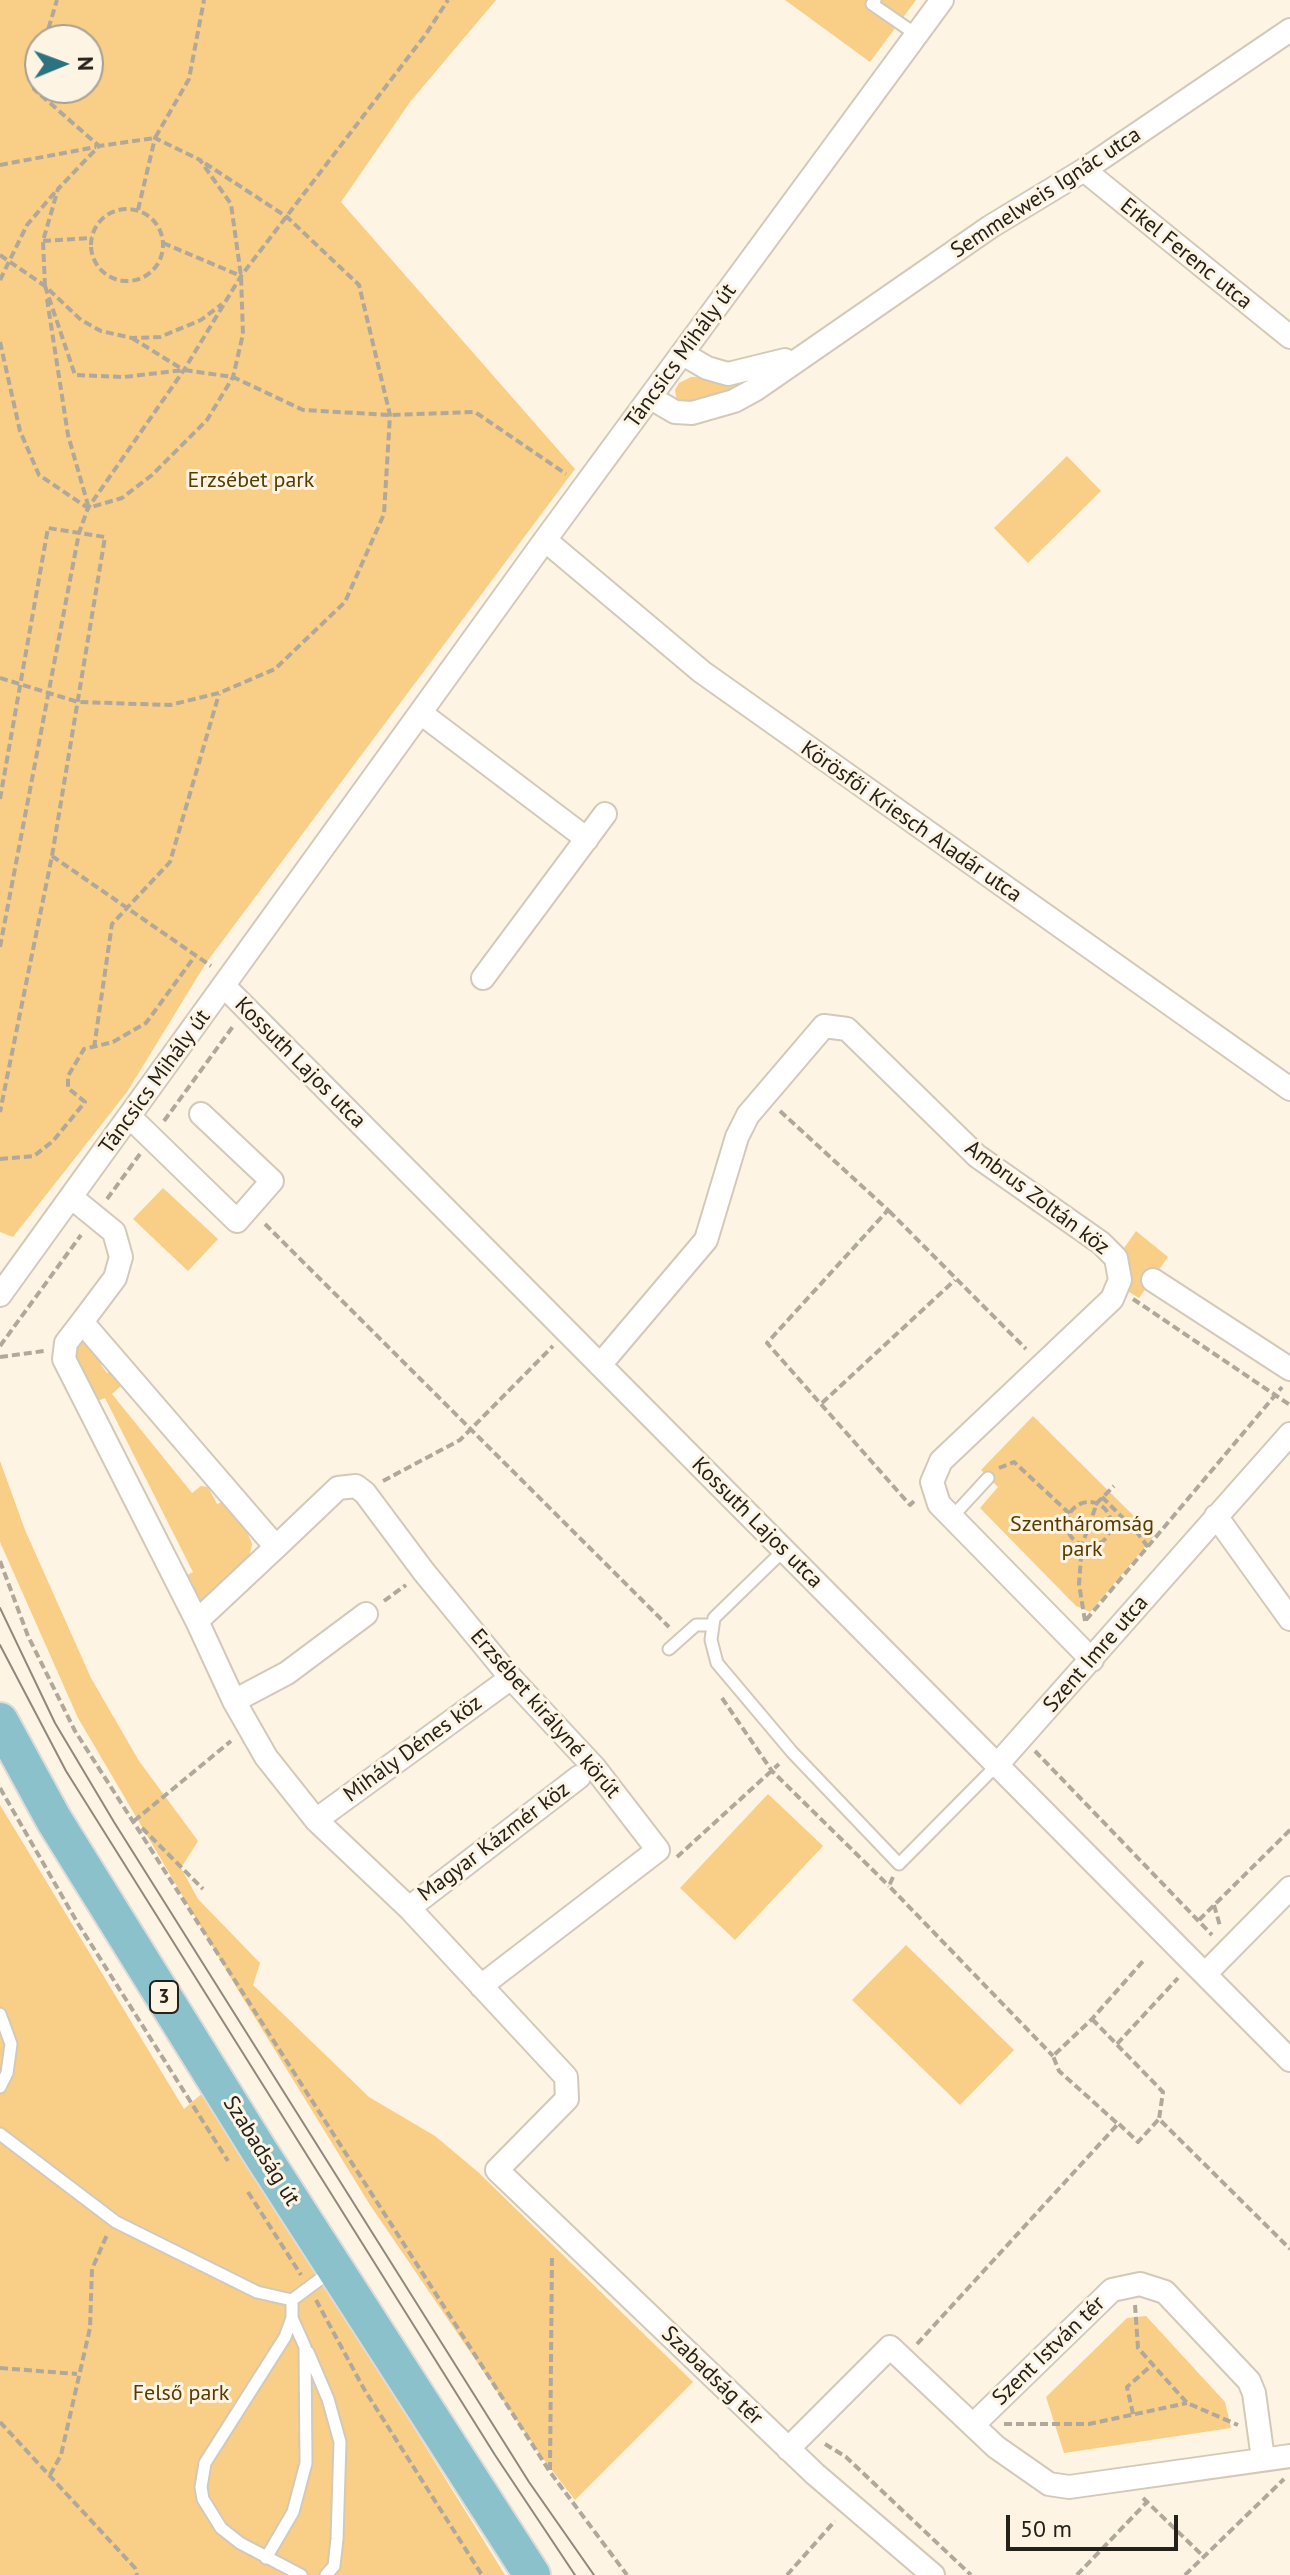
<!DOCTYPE html>
<meta charset="utf-8">
<style>
body{margin:0}
#map{position:relative;width:1290px;height:2575px;overflow:hidden;background:#fef4e3;font-family:"PT Sans",sans-serif}
canvas{display:block}
.north{position:absolute;left:24px;top:24px;width:80px;height:80px;box-sizing:border-box;background:#fef4e3;border:2px solid #a79f93;border-radius:50%;rotate:89deg;font-size:22px;font-weight:700;line-height:32px;text-align:center;color:#24201a}
.north::after{content:'';display:block;margin:auto;width:28px;height:36px;background:#2c7280;clip-path:polygon(50% 0,100% 100%,50% 72%,0 100%)}
.scale{position:absolute;left:1006px;top:2515px;width:172px;height:36px;box-sizing:border-box;border:4px solid #24201a;border-top:0;padding-left:10px;font-size:24px;line-height:28px;white-space:nowrap;color:#24201a;-webkit-text-stroke:6px #fef4e3;paint-order:stroke}
</style>
<div id="map">
<canvas width="1290" height="2575"></canvas>
<div class="north">N</div>
<div class="scale">50 m</div>
</div>
<script>
const g = document.querySelector('canvas').getContext('2d');
g.lineJoin = 'round';
function fill(path, color) { g.fillStyle = color; g.fill(path, 'evenodd'); }
const toPath = rows => new Path2D(rows.map(r => 'M' + r).join(''));
function stroke(path, color, width, dash) { g.strokeStyle = color; g.lineWidth = width; g.lineCap = dash ? 'butt' : 'round'; g.setLineDash(dash || []); g.stroke(path); }
function drawText(font, color, halo, rows, align = 'center') {
  g.font = font + ' "PT Sans",sans-serif'; g.lineWidth = 6; g.setLineDash([]); g.textBaseline = 'middle'; g.strokeStyle = halo; g.fillStyle = color; for (const [text, x, y, turn = 0] of rows) {
    g.save(); g.translate(x, y); g.rotate((+turn || 0) * Math.PI / 180); g.textAlign = isNaN(turn) ? turn : align; if (halo) g.strokeText(text, 0, 0); g.fillText(text, 0, 0); g.restore();
  }
}
const green = toPath([
 [0,0,496,0,410,102,341,202,575,469,206,963,127,1092,13,1237,0,1232],
 [40,40,88,40,88,88,40,88],
 [785,0,916,0,870,62],
 [691,377,703,377,747,382,725,395,693,406,677,402,675,390,679,383],
 [1067,456,1101,491,1028,563,994,528],
 [163,1188,218,1239,188,1271,133,1219],
 [1136,1231,1168,1257,1139,1298,1126,1290,1122,1251],
 [83,1342,105,1362,101,1365,107,1373,112,1370,123,1384,112,1394,192,1493,201,1486,208,1487,217,1504,222,1502,248,1534,252,1544,250,1554,208,1600,195,1600,184,1577,193,1572,105,1398,95,1402,73,1362,76,1348],
 [1033,1416,1154,1536,1090,1612,1076,1606,980,1508,998,1487,981,1470],
 [0,1461,25,1530,91,1678,139,1761,198,1841,181,1868,198,1899,260,1963,253,1985,369,2097,435,2136,478,2172,693,2382,575,2500,541,2456,370,2205,238,1990,78,1718,0,1542],
 [768,1794,823,1846,735,1940,680,1888],
 [0,1805,184,2109,205,2091,505,2575,0,2575],
 [906,1945,1014,2050,960,2105,852,2000],
 [1146,2316,1225,2402,1231,2428,1064,2453,1046,2397,1127,2318]
]);
const path = toPath([
 [45,40,57,0],
 [40,63,34,89,99,146],
 [0,165,96,147],
 '91 245a36 36 0 1 1 72 0a36 36 0 1 1-72 0Z',
 [43,241,92,238],
 [163,243,241,276],
 [0,255,45,286,81,320,101,331,132,338,160,337,201,320,222,304],
 [0,280,27,225,56,191],
 [45,286,75,375,124,377,184,370,233,377,303,410,390,415,475,412,566,474],
 [45,286,43,241,58,189,99,146,155,138,189,79,204,0],
 [47,299,68,435,88,505],
 [132,338,182,369],
 [0,342,20,431,39,475,88,508,122,498,152,475,207,420,233,377,243,334,241,276,231,204,200,160,155,138,138,210],
 [0,678,78,702,170,705,219,693,275,669,345,602,384,514,390,415,359,285,287,217,200,160],
 [0,799,48,528,105,537,52,856,0,1112],
 [52,856,211,966],
 [0,947,79,533,88,508,184,370,241,276,426,34,448,0],
 [94,1048,112,924,170,862,219,694],
 [780,1111,888,1210,767,1343,910,1505,916,1499],
 [164,1121,234,1025],
 [0,1159,34,1156,53,1141,85,1102,68,1088,68,1076,84,1049,113,1042,146,1023,195,956],
 [107,1199,140,1154],
 [889,1211,1026,1349],
 [265,1224,669,1627],
 [1133,1299,1290,1405],
 [0,1346,81,1235],
 [0,1357,44,1351],
 [822,1403,955,1280],
 [999,1468,1014,1462,1070,1514],
 [383,1481,460,1440,553,1346],
 [1102,1497,1136,1531,1148,1547],
 '1067 1524a22 22 0 1 1 44 0a22 22 0 1 1-44 0Z',
 [0,1561,28,1636,75,1731,550,2472,627,2575],
 [384,1601,406,1585],
 [1086,1620,1282,1387],
 [1085,1621,1079,1584,1082,1545,1097,1503,1114,1486],
 [722,1698,772,1771,889,1886],
 [1035,1751,1212,1935],
 [0,1788,77,1922,228,2161],
 [134,1821,231,1741],
 [142,1828,203,1889],
 [677,1857,779,1764],
 [893,1877,889,1886,1053,2056],
 [1214,1905,1220,1926],
 [1199,1920,1290,1830],
 [1092,2019,1163,2092,1159,2119,1290,2249],
 [1117,2044,1178,1978],
 [1119,2124,1138,2142,1159,2119],
 [248,2192,301,2275],
 [316,2300,364,2389,482,2575],
 [1135,2305,1138,2348,1187,2403,1238,2425],
 [917,2344,1118,2124,1059,2071,1053,2056,1092,2019,1144,1960],
 [0,2368,77,2374],
 [1133,2414,1127,2387,1153,2364],
 [0,2422,135,2568,137,2575],
 [1004,2424,1089,2424,1187,2403],
 [825,2444,846,2457,971,2575],
 [550,2470,552,2255],
 [50,2475,61,2455,90,2328,92,2269,107,2235],
 [1143,2498,1203,2556],
 [787,2575,835,2521],
 [1077,2575,1147,2502],
 [1185,2575,1284,2479]
]);
const lane = toPath([
 [875,0,872,4,917,35],
 [952,1517,988,1478],
 [784,1550,714,1618,711,1640,717,1663,792,1752,899,1864,997,1765],
 [669,1649,696,1625,712,1625],
 [0,2014,11,2044,7,2073,0,2087],
 [0,2134,116,2222,257,2292,292,2300],
 [308,2352,328,2399,340,2442,337,2539,334,2566,326,2575],
 [266,2558,293,2512,306,2463,305,2347,292,2318],
 [301,2575,240,2543,221,2528,203,2499,201,2487,205,2463,285,2337,292,2318,292,2300,331,2271]
]);
const street = toPath([
 [1084,170,1290,337],
 [683,354,707,368,728,374,785,360],
 [651,398,675,412,692,413,734,401,756,389,990,227,1084,170,1290,30],
 [545,540,702,672,1290,1089],
 [422,714,587,839],
 [483,978,605,814],
 [224,986,1290,2060],
 [131,1118,237,1221,272,1181,201,1114],
 [71,1197,114,1232,121,1257,115,1278,82,1322,66,1343,64,1359,197,1621,276,1547,82,1322],
 [1153,1280,1290,1369],
 [0,1295,545,540,942,0],
 [600,1365,706,1240,737,1137,748,1115,824,1026,847,1029,977,1156,1101,1243,1116,1258,1120,1280,1112,1299,941,1461,932,1482,939,1504,1092,1660],
 [1216,1516,1290,1619],
 [276,1547,338,1488,356,1486,365,1493,424,1572,511,1678,594,1767,658,1850,481,1986],
 [197,1621,234,1701,266,1757,316,1820,409,1908,566,2077,567,2099,497,2170,815,2474,933,2575],
 [234,1701,287,1673,366,1614],
 [997,1765,1290,1434],
 [316,1820,511,1678],
 [409,1908,579,1777],
 [1205,1974,1290,1888],
 [973,2425,1112,2290,1140,2284,1165,2292,1249,2381,1254,2393,1263,2459],
 [788,2449,890,2347,996,2447,1049,2484,1069,2487,1290,2456]
]);
const primary = toPath([
 [0,1721,54,1820,260,2152,532,2575]
]);
const tram = toPath([
 [0,1608,55,1723,114,1822,529,2482,594,2575],
 [0,1645,66,1771,495,2455,575,2575]
]);
const shields = [
 [164,1997,28]
];
const shieldNames = [
 ["3",164,1997]
];
const streetNames = [
 ["Semmelweis Ignác utca",1046,193,-33],
 ["Erkel Ferenc utca",1186,254,39],
 ["Táncsics Mihály út",681,356,-54],
 ["Körösfői Kriesch Aladár utca",911,822,35],
 ["Kossuth Lajos utca",300,1063,45],
 ["Táncsics Mihály út",155,1082,-54],
 ["Ambrus Zoltán köz",1037,1198,37],
 ["Kossuth Lajos utca",757,1523,45],
 ["Szent Imre utca",1096,1654,-49],
 ["Erzsébet királyné körút",545,1714,49],
 ["Mihály Dénes köz",413,1749,-36],
 ["Magyar Kázmér köz",494,1842,-37],
 ["Szabadság út",261,2151,58],
 ["Szent István tér",1049,2351,-44],
 ["Szabadság tér",712,2376,44]
];
const parkNames = [
 ["Erzsébet park",251,481],
 ["Szentháromság",1082,1525],
 ["park",1082,1550],
 ["Felső park",181,2394]
];
fill(green, '#f9ce86');
stroke(lane, '#d3c9b9', 15);
stroke(street, '#d3c9b9', 26);
stroke(primary, '#dcdbda', 40);
stroke(path, '#b0a89b', 4, [8, 4]);
stroke(lane, '#fff', 11);
stroke(street, '#fff', 22);
stroke(primary, '#8ac1cb', 36);
stroke(tram, '#8f887d', 2);
for (const [x, y, w] of shields) { const box = new Path2D(); box.roundRect(x - w / 2, y - 16, w, 32, 6); g.fillStyle = '#fef4e3'; g.fill(box); stroke(box, '#24201a', 2); }
drawText('bold 20px', '#24201a', null, shieldNames);
drawText('22px', '#24201a', '#fef4e3', streetNames);
drawText('22px', '#573b00', '#fef4e3', parkNames);
</script>
